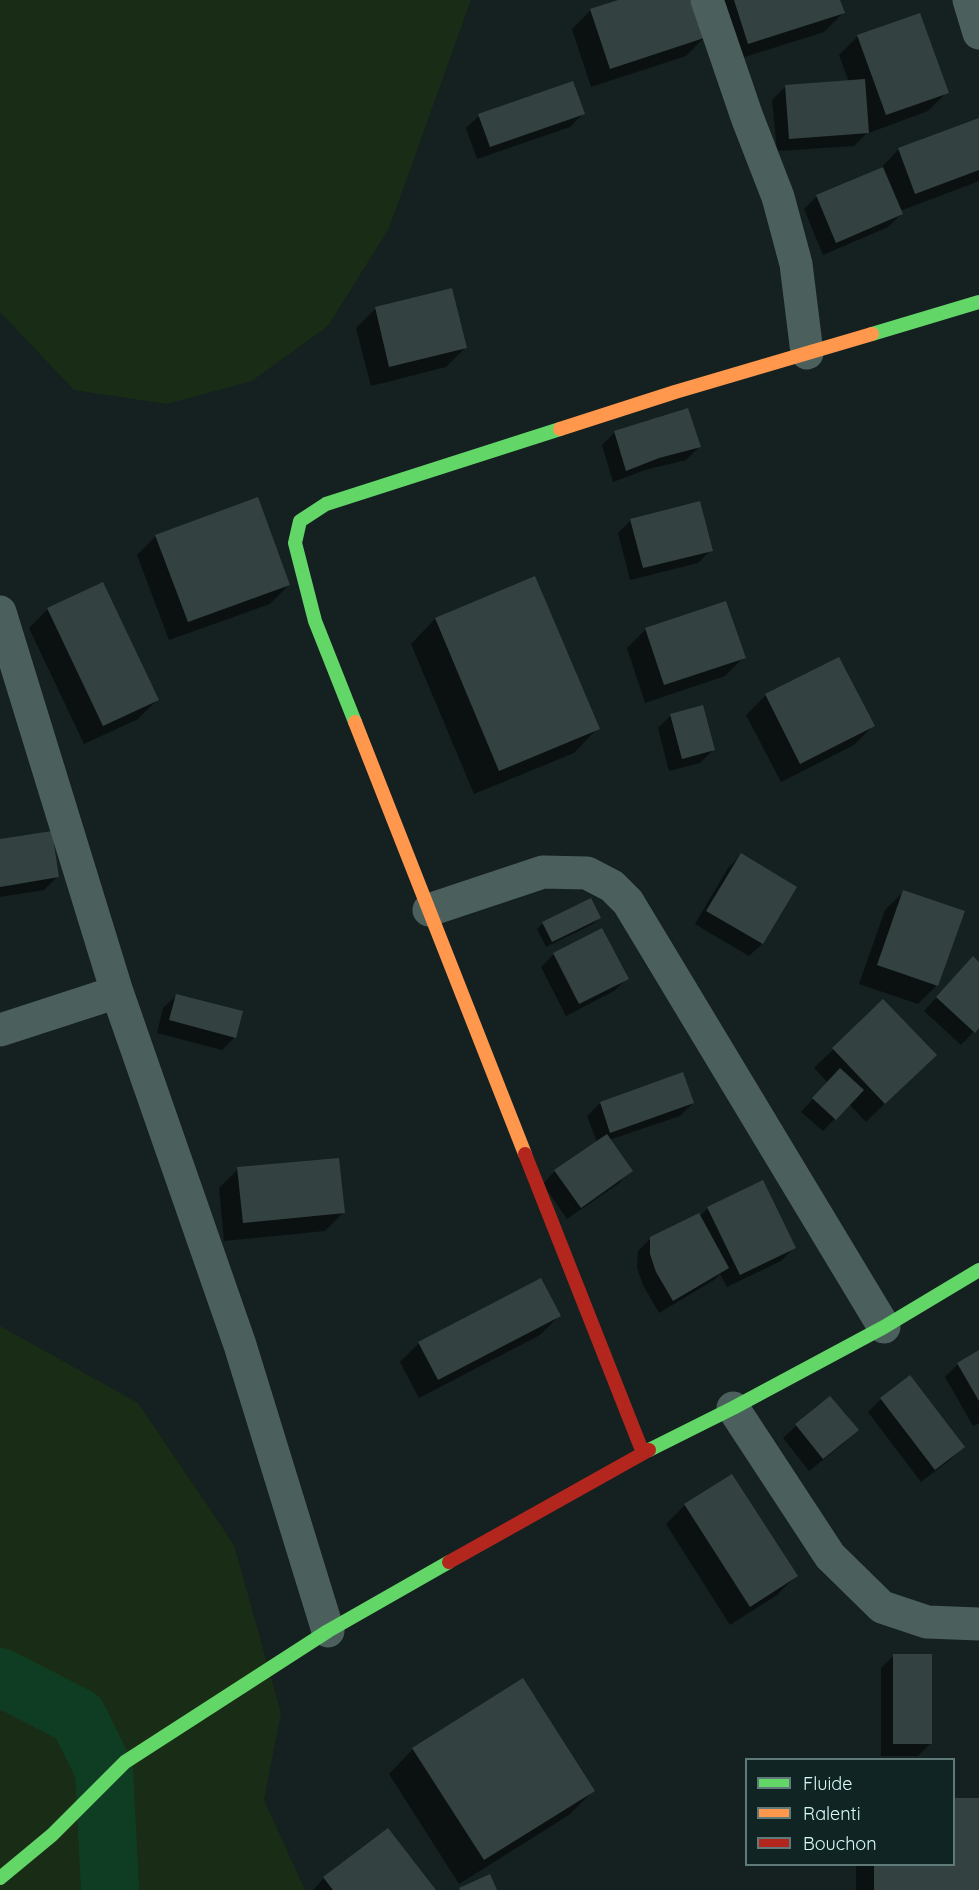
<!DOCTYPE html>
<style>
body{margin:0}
#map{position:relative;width:979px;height:1890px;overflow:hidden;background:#152020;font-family:Quicksand,sans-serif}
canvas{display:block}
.legend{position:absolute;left:745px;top:1758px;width:210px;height:108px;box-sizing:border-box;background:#112424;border:2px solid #607a79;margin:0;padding:8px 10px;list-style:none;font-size:18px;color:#d7fcf9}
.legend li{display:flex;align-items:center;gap:12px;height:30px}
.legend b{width:30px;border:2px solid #607a79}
</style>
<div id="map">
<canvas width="979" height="1890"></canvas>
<ul class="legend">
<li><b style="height:8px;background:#63d668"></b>Fluide</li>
<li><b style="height:8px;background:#ff974d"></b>Ralenti</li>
<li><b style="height:8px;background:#b3261e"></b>Bouchon</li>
</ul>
</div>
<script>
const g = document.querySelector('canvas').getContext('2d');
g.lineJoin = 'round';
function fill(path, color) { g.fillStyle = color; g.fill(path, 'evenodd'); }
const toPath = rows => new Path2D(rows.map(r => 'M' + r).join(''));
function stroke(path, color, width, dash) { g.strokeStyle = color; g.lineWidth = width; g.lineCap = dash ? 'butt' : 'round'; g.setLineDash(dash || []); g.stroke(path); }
const green = toPath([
 [0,0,471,0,389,228,328,326,252,381,167,404,74,390,0,312],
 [0,1326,138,1403,234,1545,281,1713,264,1800,305,1890,0,1890]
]);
const shadow = toPath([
 [623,0,705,37,686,56,591,87,572,29,591,10],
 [709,0,839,0,843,13,824,32,729,62],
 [858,36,947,92,928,111,866,134,854,146,777,151,772,100,785,87,849,82,839,55],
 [583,114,570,127,477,159,466,128,479,116],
 [979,119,979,181,900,211,901,214,888,227,823,255,804,209,817,196,880,169,899,149],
 [375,309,465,348,446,367,371,386,356,328],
 [615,432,699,447,686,460,645,470,613,482,602,445],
 [631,520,711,550,698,563,630,580,618,533],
 [156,536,289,585,270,604,169,640,137,555],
 [535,578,598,728,574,753,474,794,411,644,435,619],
 [48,609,157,700,138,719,84,744,29,628],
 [646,629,744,657,725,676,645,703,627,648],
 [839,659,873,726,854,745,781,782,746,715,765,696],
 [671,715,713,750,700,763,669,771,658,728],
 [0,841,57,877,44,890,0,897],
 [741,855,762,944,749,956,695,924,728,868],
 [904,891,937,985,918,1004,859,984,885,910],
 [599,918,593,924,546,947,537,929,543,923],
 [554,954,627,978,614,991,566,1016,541,967],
 [979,964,979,1026,961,1045,924,1011,960,971],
 [176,996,234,1038,222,1050,157,1033,163,1008],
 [883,1001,916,1073,866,1122,849,1104,823,1131,801,1112,828,1083,814,1068],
 [600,1103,693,1103,680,1116,609,1140,631,1171,618,1184,567,1219,543,1184,555,1171,597,1142,587,1116],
 [238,1169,344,1212,325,1231,224,1241,219,1188],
 [708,1208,794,1248,781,1261,727,1287,720,1274,714,1280,659,1313,643,1285,637,1268,638,1251,651,1238,699,1217],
 [559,1316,540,1335,419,1398,400,1362,419,1343],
 [979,1352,979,1423,973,1426,945,1377,958,1364],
 [830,1398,857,1430,844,1443,809,1471,783,1438,796,1426],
 [881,1399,963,1447,950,1460,921,1482,868,1412],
 [685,1505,796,1576,777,1595,730,1625,666,1524],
 [894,1655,931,1743,918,1756,881,1756,881,1668],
 [413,1749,593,1791,569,1815,459,1884,389,1774],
 [954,1799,979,1799,979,1890,856,1890,856,1864,954,1864],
 [324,1878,434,1890,313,1890]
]);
const river = toPath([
 [0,1677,78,1717,104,1770,110,1890]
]);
const building = toPath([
 [618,0,695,0,707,37,610,69,590,9],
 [734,0,840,0,845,13,748,44],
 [920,13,949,93,886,115,857,35],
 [865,79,869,133,789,139,785,85],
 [573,81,585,114,490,147,478,114],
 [979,118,979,170,915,194,898,148],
 [883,167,903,214,836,243,816,195],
 [452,288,467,348,389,367,375,307],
 [688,408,701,447,659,458,626,471,614,431],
 [258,497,290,585,188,622,155,535],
 [700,501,713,551,643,568,630,519],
 [535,576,600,729,499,771,435,618],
 [103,582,159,700,103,726,47,608],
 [726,601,746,658,664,685,645,628],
 [839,657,875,726,800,764,765,694],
 [703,705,715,750,682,759,670,714],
 [52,831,59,877,0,887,0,839],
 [741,853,797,887,763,944,706,911],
 [903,890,965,911,938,986,877,965],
 [591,898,601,918,552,942,542,922],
 [602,928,629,979,579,1004,553,953],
 [973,956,979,962,979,1028,975,1033,936,997],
 [176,994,243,1011,236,1038,169,1020],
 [883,999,937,1055,885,1104,832,1048],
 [840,1068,864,1090,836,1120,812,1098],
 [683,1072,694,1103,610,1133,600,1102],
 [607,1134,633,1171,581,1208,554,1170],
 [339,1158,345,1213,243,1223,237,1167],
 [763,1180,796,1248,740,1275,707,1207],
 [699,1213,729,1268,673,1301,656,1272,650,1254,650,1237],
 [541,1278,561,1316,438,1380,418,1342],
 [979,1350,979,1401,957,1363],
 [910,1375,965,1447,935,1470,880,1398],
 [830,1396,859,1430,823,1459,795,1424],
 [732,1474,798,1576,750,1607,684,1504],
 [893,1654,932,1654,932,1744,893,1744],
 [523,1678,595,1791,484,1860,412,1748],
 [954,1798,979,1798,979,1890,874,1890,874,1864,954,1864],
 [388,1828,436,1890,333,1890,323,1877],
 [490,1874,497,1890,460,1890,459,1888]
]);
const street = toPath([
 [707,0,747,117,778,197,796,264,807,353],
 [969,0,979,33],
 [0,612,117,992,240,1345,328,1631],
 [429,910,543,872,587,873,612,886,628,902,884,1327],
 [0,1030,117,992],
 [733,1408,830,1556,882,1607,927,1622,979,1624]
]);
const fast = toPath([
 [872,334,979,302],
 [355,722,315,621,295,543,300,521,326,504,560,429],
 [649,1450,733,1408,884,1327,979,1270],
 [0,1878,52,1835,125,1762,328,1631,449,1562]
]);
const slow = toPath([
 [560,429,675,392,872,334],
 [355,722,525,1154]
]);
const jam = toPath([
 [525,1154,643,1453],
 [449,1562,649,1450]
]);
fill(green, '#192c16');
fill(shadow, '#0007');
stroke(river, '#0f3d24', 58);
fill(building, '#334241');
stroke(street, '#4b605c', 33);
stroke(fast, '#63d668', 14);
stroke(slow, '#ff974d', 14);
stroke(jam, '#b3261e', 14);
</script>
